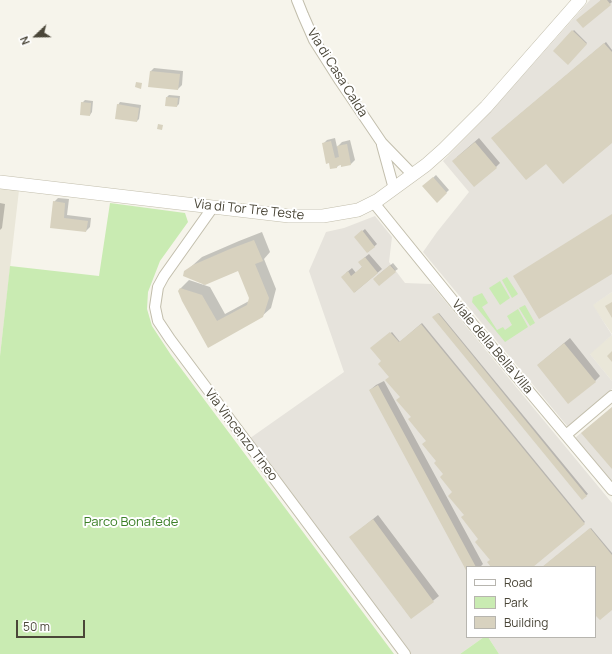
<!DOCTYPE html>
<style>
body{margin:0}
#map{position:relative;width:612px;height:654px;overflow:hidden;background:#f6f4eb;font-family:Manrope,sans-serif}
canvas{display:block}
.legend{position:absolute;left:466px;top:566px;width:130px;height:72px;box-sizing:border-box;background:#fff;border:1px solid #b7b5af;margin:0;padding:5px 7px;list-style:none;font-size:12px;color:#4a4638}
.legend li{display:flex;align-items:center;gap:8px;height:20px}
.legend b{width:20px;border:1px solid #b7b5af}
.north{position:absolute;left:16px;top:16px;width:40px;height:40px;-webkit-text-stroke:3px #fff;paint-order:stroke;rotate:248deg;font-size:11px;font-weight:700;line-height:16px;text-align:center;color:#4a4638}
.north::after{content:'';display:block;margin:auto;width:14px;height:18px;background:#4a4638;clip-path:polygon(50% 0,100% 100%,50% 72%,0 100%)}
.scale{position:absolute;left:16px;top:620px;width:69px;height:18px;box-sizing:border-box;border:2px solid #4a4638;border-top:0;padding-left:5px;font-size:12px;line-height:14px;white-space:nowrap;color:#4a4638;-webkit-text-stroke:3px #fff;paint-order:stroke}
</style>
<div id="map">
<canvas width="612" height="654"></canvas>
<ul class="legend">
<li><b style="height:5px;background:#fff"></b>Road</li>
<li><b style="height:11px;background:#c9ebb2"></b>Park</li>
<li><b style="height:11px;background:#d8d2bf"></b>Building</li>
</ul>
<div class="north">N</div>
<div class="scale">50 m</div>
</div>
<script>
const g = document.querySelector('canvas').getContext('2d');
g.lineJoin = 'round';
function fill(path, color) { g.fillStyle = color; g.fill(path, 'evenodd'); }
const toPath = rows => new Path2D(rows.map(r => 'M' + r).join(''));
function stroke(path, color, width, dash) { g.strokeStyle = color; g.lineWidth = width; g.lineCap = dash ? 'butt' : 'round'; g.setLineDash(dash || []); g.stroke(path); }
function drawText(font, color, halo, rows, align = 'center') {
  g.font = font + ' Manrope,sans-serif'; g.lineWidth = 4; g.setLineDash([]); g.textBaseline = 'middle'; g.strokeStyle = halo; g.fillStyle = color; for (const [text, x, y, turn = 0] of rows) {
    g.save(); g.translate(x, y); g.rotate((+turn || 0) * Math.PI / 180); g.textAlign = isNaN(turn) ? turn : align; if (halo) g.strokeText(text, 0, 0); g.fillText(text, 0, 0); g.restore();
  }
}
const residential = toPath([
 [0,188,19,190,0,356],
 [612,292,612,334,592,305],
 [612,335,612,381,589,353]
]);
const industrial = toPath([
 [590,0,612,0,612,292,593,305,612,335,590,354,612,381,612,389,568,427,423,252,437,232,469,192,443,161,484,119],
 [375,216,392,237,389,262,405,283,431,284,612,503,612,654,499,654,488,637,595,637,595,567,467,567,467,637,484,637,460,654,405,654,246,441,344,372,309,271,326,232,344,228],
 [612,407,612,482,575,438]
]);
const green = toPath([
 [110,203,185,213,188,222,160,261,148,292,147,309,152,326,171,355,394,654,0,654,0,356,10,266,99,276],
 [507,277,518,294,512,298,502,280],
 [500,281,510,298,500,305,489,288],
 [482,293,488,303,482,307,497,330,503,327,505,330,512,325,507,316,518,309,528,327,505,342,472,302,473,297],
 [525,305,535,323,530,326,519,308],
 [484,637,488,637,499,654,460,654]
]);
const shadow = toPath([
 [601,0,611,0,612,2,583,27],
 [574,30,587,43,568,63,555,51],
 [606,42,612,50,612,141,546,162,492,138],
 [154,68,183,71,182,85,178,89,150,72],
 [169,95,180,96,179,104,177,106,167,97],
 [85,100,93,101,92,112,90,115,82,103],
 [120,102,141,105,139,119,137,121,118,105],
 [335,138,337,147,342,142,350,140,355,160,351,164,342,166,342,164,339,165,337,167,329,162,323,144,327,140],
 [479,138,500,163,496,167,457,157],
 [436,175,449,190,437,201,424,186],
 [58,198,69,199,67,215,91,218,90,227,86,231,51,227,54,202],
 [0,203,5,204,2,228,0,230],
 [365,229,377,244,368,252,358,235],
 [262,232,270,252,264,259,276,289,271,308,262,316,209,346,179,291,181,288,189,280,210,287,225,314,249,301,250,298,239,270,203,285,204,283,185,272,202,257,239,241],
 [369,254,382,269,355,292,346,273,352,268,356,273,363,266,364,258],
 [393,263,398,269,395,271,377,276],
 [439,313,588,494,582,498,434,317],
 [422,323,585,522,531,567,492,567,491,560,465,515,427,441,412,417,382,361,372,349,392,332,400,342],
 [570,338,600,376,595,381,538,365],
 [384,381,483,564,480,567,467,567,467,569,370,390,376,385],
 [378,515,439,596,411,618,351,537],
 [591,528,612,553,612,609,595,613,595,567,543,567]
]);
const building = toPath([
 [601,0,607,0,611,5,583,28,576,20],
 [572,30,587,44,568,65,553,51],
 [604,43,612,52,612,143,563,184,546,164,526,180,491,138],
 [150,71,180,74,178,90,148,87],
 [136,82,142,83,141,89,135,87],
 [166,97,178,98,177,107,165,106],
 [81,102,91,103,90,116,80,115],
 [117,104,139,108,137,122,115,119],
 [158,124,163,125,162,130,157,129],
 [331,141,335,158,339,157,337,146,347,144,351,165,341,167,341,165,337,166,337,168,330,169,329,163,326,164,322,143],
 [475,142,497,168,474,187,452,161],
 [433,177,447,193,437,203,422,186],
 [53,201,65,203,64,218,88,221,86,232,50,228],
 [612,214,612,274,539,319,513,276],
 [362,230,375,247,367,253,354,237],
 [254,240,263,261,255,264,269,298,263,317,208,348,182,301,178,291,180,288,202,295,217,321,247,305,249,298,238,271,205,285,183,276,184,271,193,265,230,249],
 [365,257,378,273,354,293,341,277,348,271,351,276,362,267,358,262],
 [390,265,396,272,379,286,373,279],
 [612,302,612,318,605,306],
 [438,313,587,496,582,500,432,317],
 [421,324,585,524,533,567,491,567,487,562,490,560,475,542,478,539,461,517,464,515,448,496,452,492,440,477,443,474,434,463,436,461,422,444,426,441,408,419,411,417,396,400,400,397,385,380,389,377,378,364,381,361,370,348,390,332,399,342],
 [564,343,596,382,568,404,537,365],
 [612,351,612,362,607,356],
 [378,385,476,567,467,567,467,572,369,390],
 [612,407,612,469,581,433],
 [373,519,434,602,411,619,349,537],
 [590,528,612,555,612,610,600,620,595,615,595,567,542,567]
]);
const minor = toPath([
 [297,0,303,15,314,40,340,81,382,143,413,175],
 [382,145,394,189],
 [374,203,455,303,612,490],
 [213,207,164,276,158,287,155,307,158,321,170,339,405,654],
 [566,435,612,396]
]);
const tertiary = toPath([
 [0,182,289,216,323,216,358,210,378,200,426,165,444,149,486,107,580,0]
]);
const streetNames = [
 ["Via di Casa Calda",337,73,58],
 ["Via di Tor Tre Teste",249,210,6],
 ["Viale della Bella Villa",492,347,50],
 ["Via Vincenzo Tineo",241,435,53]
];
const parkNames = [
 ["Parco Bonafede",131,522]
];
fill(residential, '#eae7d9');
fill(industrial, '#e6e3dc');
fill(green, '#c9ebb2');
fill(shadow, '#0003');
fill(building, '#d8d2bf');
stroke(minor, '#c2beac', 12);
stroke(tertiary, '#c2beac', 14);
stroke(minor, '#fff', 10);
stroke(tertiary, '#fff', 13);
drawText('13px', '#4a4638', '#fff', streetNames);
drawText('13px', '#3c8028', '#fff', parkNames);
</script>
